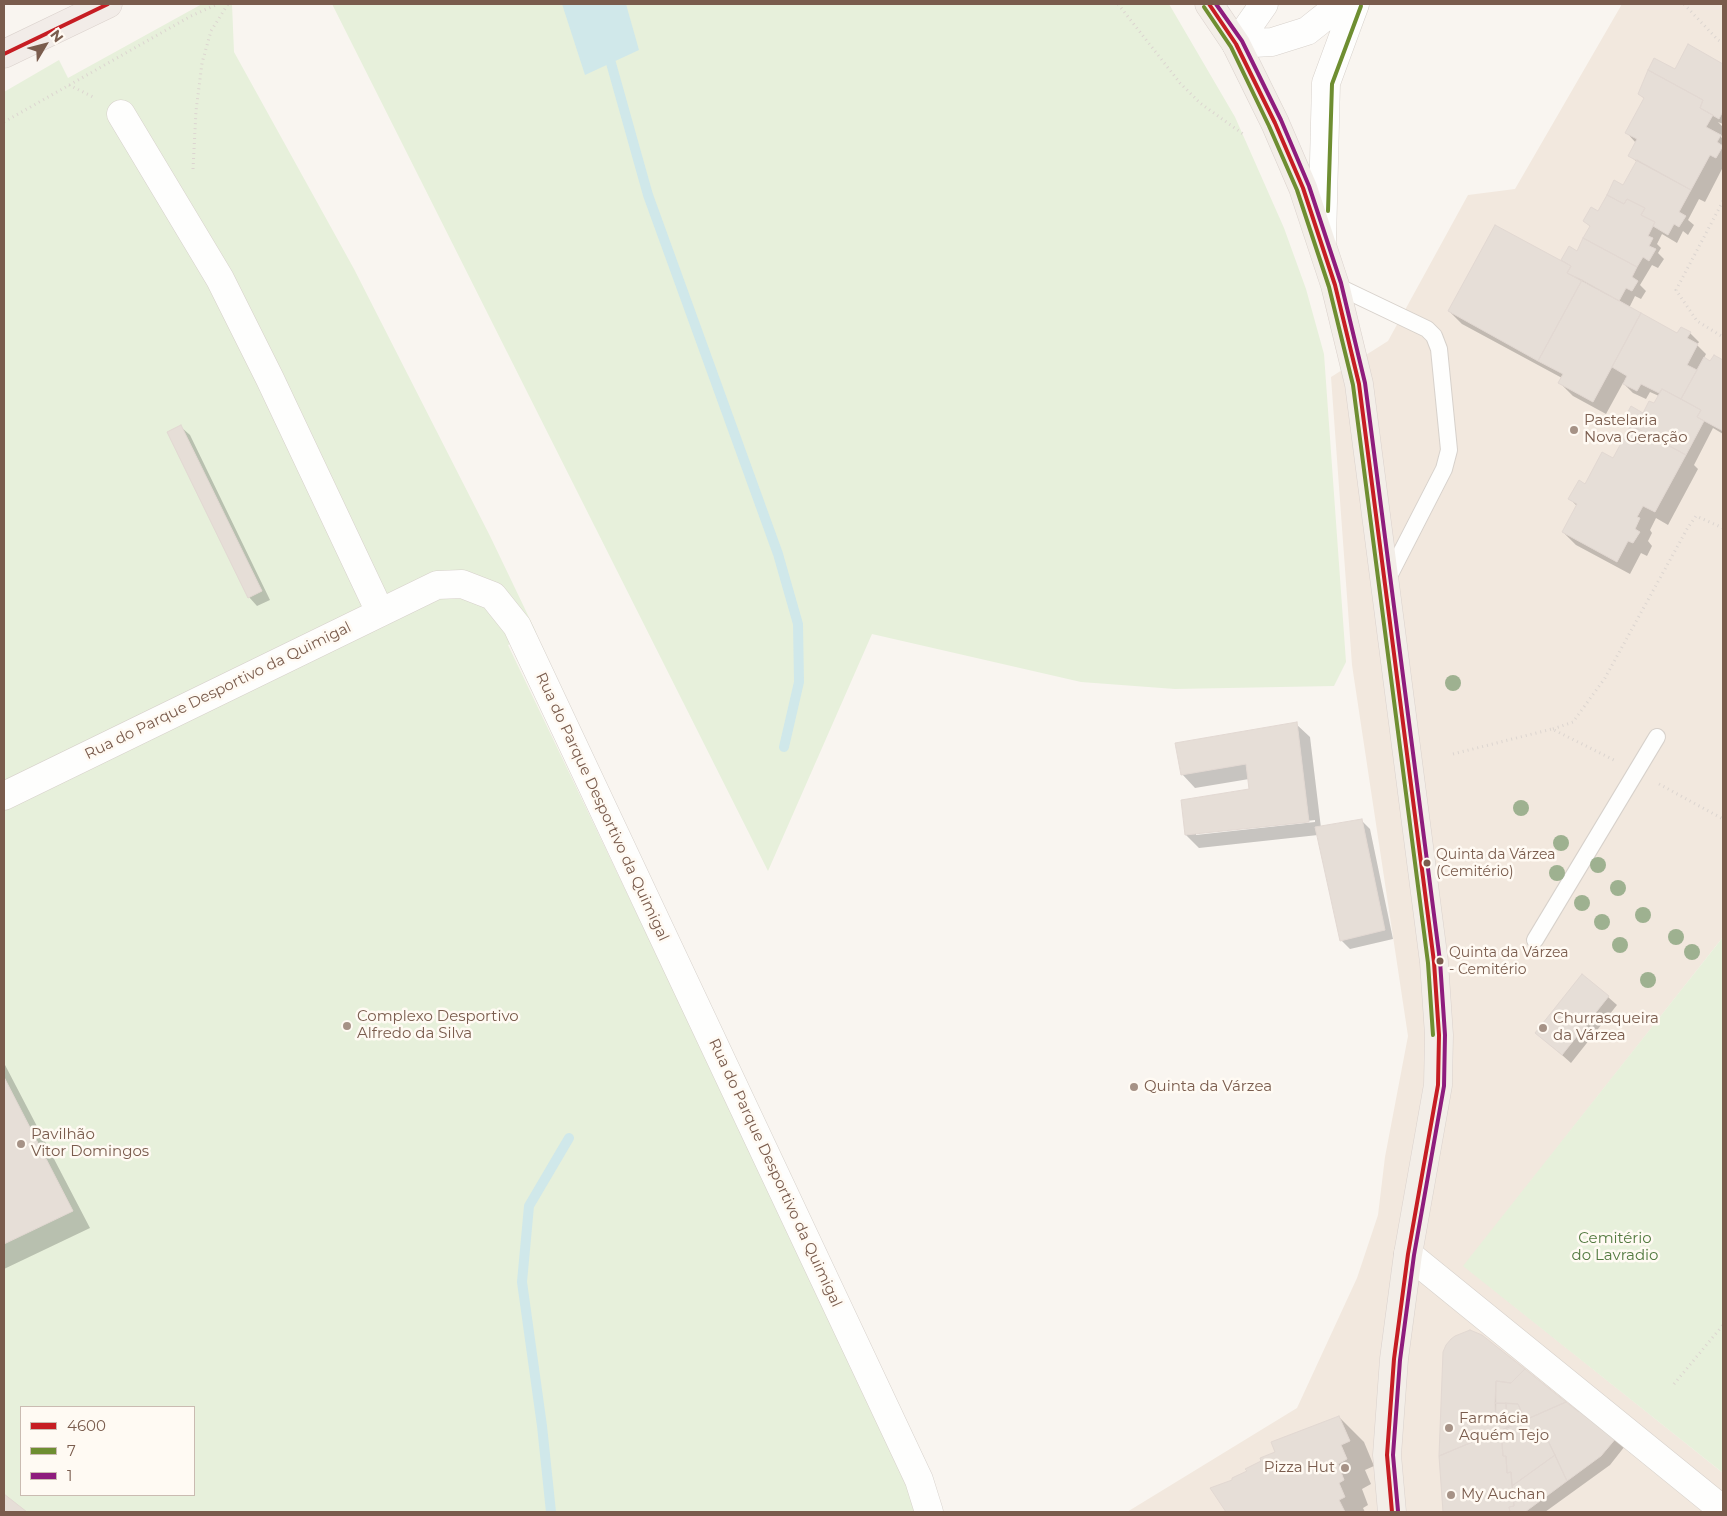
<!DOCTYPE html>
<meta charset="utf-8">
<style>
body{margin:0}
#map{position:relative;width:1727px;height:1516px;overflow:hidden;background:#f9f5f0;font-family:Montserrat,sans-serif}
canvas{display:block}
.frame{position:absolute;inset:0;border:5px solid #7a5c4d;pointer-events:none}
.legend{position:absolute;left:20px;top:1406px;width:175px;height:90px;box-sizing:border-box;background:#fffaf3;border:1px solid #cabbb1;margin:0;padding:6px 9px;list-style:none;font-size:15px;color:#7a5c4d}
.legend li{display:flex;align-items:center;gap:10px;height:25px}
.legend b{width:25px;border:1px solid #cabbb1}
.north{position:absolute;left:20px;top:20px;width:50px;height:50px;-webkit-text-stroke:4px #fffaf3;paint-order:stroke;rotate:53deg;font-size:14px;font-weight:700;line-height:20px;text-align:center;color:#7a5c4d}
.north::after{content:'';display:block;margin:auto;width:18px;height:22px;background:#7a5c4d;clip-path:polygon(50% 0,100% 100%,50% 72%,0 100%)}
</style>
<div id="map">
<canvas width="1727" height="1516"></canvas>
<div class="frame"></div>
<ul class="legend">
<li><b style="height:6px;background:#c61d23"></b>4600</li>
<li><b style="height:6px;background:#6e8e31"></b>7</li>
<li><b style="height:6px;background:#8e1c7d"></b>1</li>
</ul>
<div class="north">N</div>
</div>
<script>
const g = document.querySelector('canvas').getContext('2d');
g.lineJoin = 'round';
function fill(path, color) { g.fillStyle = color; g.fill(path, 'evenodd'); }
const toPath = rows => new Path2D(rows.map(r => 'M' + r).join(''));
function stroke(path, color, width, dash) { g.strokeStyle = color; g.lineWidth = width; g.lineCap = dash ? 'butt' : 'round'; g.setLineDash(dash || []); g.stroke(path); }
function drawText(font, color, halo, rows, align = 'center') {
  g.font = font + ' Montserrat,sans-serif'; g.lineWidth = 5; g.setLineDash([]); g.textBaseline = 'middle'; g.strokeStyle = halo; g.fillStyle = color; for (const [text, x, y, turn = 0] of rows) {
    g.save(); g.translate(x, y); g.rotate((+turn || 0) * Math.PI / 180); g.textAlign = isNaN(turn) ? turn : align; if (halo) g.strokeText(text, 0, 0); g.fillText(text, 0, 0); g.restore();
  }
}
const residential = toPath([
 [1622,4,1723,4,1723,937,1464,1266,1723,1473,1723,1512,1127,1512,1297,1408,1357,1278,1378,1215,1385,1157,1408,1036,1352,665,1331,377,1388,341,1468,195,1515,189]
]);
const green = toPath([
 [202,4,232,4,234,52,354,269,490,536,536,632,508,645,922,1509,922,1512,4,1512,4,92,59,60,68,78],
 [21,1407,194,1407,194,1495,21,1495],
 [332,4,1169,4,1235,117,1284,228,1306,289,1324,354,1346,662,1334,686,1175,689,1081,682,872,634,768,871],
 [1723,937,1723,1473,1463,1266]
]);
const water = toPath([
 [562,4,626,4,639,50,585,75]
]);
const shadow = toPath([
 [1688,46,1723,65,1723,124,1718,122,1723,127,1723,132,1721,137,1723,139,1723,167,1705,202,1699,199,1688,220,1694,225,1688,235,1683,231,1677,243,1662,234,1657,244,1661,248,1658,253,1664,259,1658,268,1652,265,1640,285,1646,291,1641,299,1635,296,1629,308,1678,334,1690,333,1699,342,1697,345,1706,354,1704,358,1711,362,1714,356,1723,361,1723,434,1713,428,1694,465,1698,469,1668,525,1656,518,1650,530,1652,533,1648,541,1652,546,1647,556,1641,553,1630,574,1576,545,1563,532,1577,506,1570,499,1614,460,1632,428,1624,420,1643,414,1654,405,1659,396,1650,392,1646,399,1633,393,1623,383,1606,414,1573,396,1560,383,1562,378,1462,324,1449,311,1567,264,1562,260,1577,252,1591,227,1584,221,1598,212,1624,186,1637,162,1630,156,1636,143,1627,133,1645,99,1639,94,1675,71],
 [181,427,190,435,270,600,257,606,249,597],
 [1296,724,1310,737,1321,828,1361,820,1370,829,1393,939,1350,949,1341,940,1318,835,1199,848,1186,835,1250,790,1249,779,1195,788,1182,774],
 [1315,820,1315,822,1196,835,1196,833],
 [1608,997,1617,1005,1571,1063,1537,1033],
 [4,1063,90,1228,4,1269],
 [1445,1353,1579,1414,1625,1446,1610,1465,1545,1512,1444,1512,1440,1456],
 [1339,1417,1364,1442,1374,1466,1365,1470,1371,1484,1362,1489,1368,1505,1363,1508,1365,1512,1228,1512,1212,1489,1234,1481,1276,1452]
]);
const stream = toPath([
 [611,63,648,195,778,554,798,624,799,682,784,747],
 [551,1512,542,1426,522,1282,529,1206,569,1138]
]);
const building = toPath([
 [1688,44,1723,64,1723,111,1719,119,1700,108,1703,100,1648,70,1654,58,1675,69,1688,44],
 [1648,70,1703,100,1700,108,1713,115,1706,127,1721,135,1717,142,1723,146,1716,158,1710,155,1691,190,1628,156,1637,139,1625,133,1644,98,1638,94,1648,70],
 [1637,160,1691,190,1679,212,1686,216,1679,227,1674,224,1668,235,1653,226,1655,222,1641,215,1645,208,1627,199,1624,204,1607,195,1614,180,1623,185,1637,160],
 [1607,195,1624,204,1627,199,1645,208,1641,215,1655,222,1648,236,1653,238,1649,246,1656,249,1649,261,1643,257,1637,267,1583,238,1590,226,1583,221,1591,207,1598,211,1607,195],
 [1495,225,1571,266,1567,273,1582,280,1538,361,1448,311,1495,225],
 [1583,238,1637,267,1632,277,1638,281,1632,291,1626,288,1619,301,1567,273,1571,266,1561,260,1569,246,1577,251,1583,238],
 [1582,280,1641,313,1593,402,1558,383,1563,374,1538,361,1582,280],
 [1641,313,1677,333,1681,327,1691,332,1687,338,1698,344,1687,365,1697,370,1681,399,1662,389,1659,393,1641,384,1637,391,1623,384,1627,376,1612,367,1641,313],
 [1714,355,1723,360,1723,431,1697,417,1701,410,1681,399,1704,357,1710,361,1714,355],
 [1662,389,1701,410,1697,417,1704,421,1686,455,1623,421,1631,406,1643,413,1649,401,1654,403,1662,389],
 [181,425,262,591,248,598,167,432,181,425],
 [1631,425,1686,455,1655,512,1643,506,1637,517,1640,518,1635,529,1640,532,1633,543,1628,541,1617,562,1562,532,1577,504,1568,499,1579,480,1585,484,1602,452,1613,458,1631,425],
 [1297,722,1309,822,1185,835,1181,800,1249,789,1246,764,1181,775,1175,743,1297,722],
 [1362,819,1385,930,1340,941,1315,827,1362,819],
 [1582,974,1609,996,1562,1055,1535,1033,1582,974],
 [4,1077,73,1211,4,1244,4,1077],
 [1470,1330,1482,1335,1525,1369,1511,1383,1496,1381,1496,1432,1439,1456,1443,1352,1446,1345,1451,1339,1455,1336,1470,1330],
 [1525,1369,1566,1402,1525,1420,1518,1404,1495,1403,1496,1381,1511,1383,1525,1369],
 [1566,1402,1579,1412,1582,1409,1617,1437,1601,1456,1567,1481,1543,1430,1531,1435,1525,1420,1566,1402],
 [1495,1403,1506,1403,1507,1428,1496,1432,1495,1403],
 [1506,1403,1518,1404,1525,1420,1507,1428,1506,1403],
 [1339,1416,1350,1441,1341,1445,1347,1459,1338,1464,1344,1480,1339,1483,1345,1497,1339,1500,1345,1512,1226,1512,1210,1488,1232,1480,1232,1478,1247,1471,1245,1469,1261,1461,1260,1458,1275,1452,1271,1442,1339,1416],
 [1525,1420,1531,1435,1543,1430,1555,1455,1512,1486,1511,1472,1507,1473,1506,1456,1503,1456,1501,1430,1525,1420],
 [1501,1430,1503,1456,1506,1456,1507,1473,1511,1472,1514,1506,1509,1507,1510,1512,1443,1512,1439,1456,1501,1430],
 [1555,1455,1567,1481,1525,1512,1510,1512,1509,1507,1514,1506,1512,1486,1555,1455],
 [4,1494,27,1512,4,1512,4,1494]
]);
const path = toPath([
 [1118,4,1180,83,1200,103,1243,134],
 [1684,4,1718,40,1723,43],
 [69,85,95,98],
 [4,122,191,16,218,4],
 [193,169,196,111,202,63,211,31,228,4],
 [1723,201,1676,290,1697,321,1723,337],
 [1553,729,1573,722,1605,678,1687,529,1696,516,1723,528],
 [1453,754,1552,729,1614,760],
 [1659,784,1723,819],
 [1674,1384,1723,1325]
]);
const service = toPath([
 [1335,285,1427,329,1434,336,1439,349,1449,450,1444,469,1386,582],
 [1535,940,1657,737]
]);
const minor = toPath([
 [1236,44,1272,42,1307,31,1341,4],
 [1236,44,1264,4],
 [121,114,220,279,270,379,380,612],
 [1322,240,1326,83,1355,4],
 [4,796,437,585,462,584,493,596,517,626,919,1480,929,1512],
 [1408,1254,1723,1510]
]);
const primary = toPath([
 [1209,4,1236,44,1275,123,1303,188,1335,285,1359,384,1434,962,1439,1035,1438,1085,1408,1254,1394,1359,1387,1455,1392,1512]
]);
const trunk = toPath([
 [4,54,108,4]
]);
const bus1 = toPath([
 [1209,4,1236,44,1275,123,1303,188,1335,285,1359,384,1434,962,1439,1035,1438,1085,1408,1254,1394,1359,1387,1455,1392,1512],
 [4,54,108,4]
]);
const bus2 = toPath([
 [1204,7,1231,47,1269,126,1297,190,1329,287,1353,385,1428,963,1433,1035],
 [1328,211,1332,84,1361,6]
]);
const bus3 = toPath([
 [1216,4,1242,41,1281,120,1309,186,1341,283,1365,383,1440,961,1445,1035,1444,1086,1414,1255,1400,1360,1393,1455,1398,1511]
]);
const trees = [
 [1453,683],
 [1521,808],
 [1561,843],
 [1598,865],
 [1557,873],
 [1618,888],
 [1582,903],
 [1643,915],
 [1602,922],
 [1676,937],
 [1620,945],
 [1692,952],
 [1648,980]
];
const markers = [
 [1574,430,5,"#a69286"],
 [1427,863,4.5,"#7a5c4d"],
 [1440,961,4.5,"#7a5c4d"],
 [347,1026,5,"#a69286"],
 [1543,1028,5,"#a69286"],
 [1134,1087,5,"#a69286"],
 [21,1144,5,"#a69286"],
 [1449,1428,5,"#a69286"],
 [1345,1468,5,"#a69286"],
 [1451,1495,5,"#a69286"]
];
const busNames = [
 ["Quinta da Várzea",1436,855],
 ["(Cemitério)",1436,872],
 ["Quinta da Várzea",1449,953],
 ["- Cemitério",1449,970]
];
const poiNames = [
 ["Pastelaria",1584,421],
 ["Nova Geração",1584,438],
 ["Complexo Desportivo",357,1017],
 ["Alfredo da Silva",357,1034],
 ["Churrasqueira",1553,1019],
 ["da Várzea",1553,1036],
 ["Quinta da Várzea",1144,1087],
 ["Pavilhão",31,1135],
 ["Vitor Domingos",31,1152],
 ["Farmácia",1459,1419],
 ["Aquém Tejo",1459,1436],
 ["Pizza Hut",1335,1468,"right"],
 ["My Auchan",1461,1495]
];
const streetNames = [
 ["Rua do Parque Desportivo da Quimigal",218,691,-26],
 ["Rua do Parque Desportivo da Quimigal",602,807,65],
 ["Rua do Parque Desportivo da Quimigal",775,1173,65]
];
const parkNames = [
 ["Cemitério",1615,1239],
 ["do Lavradio",1615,1256]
];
fill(residential, '#f2e8de');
fill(green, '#e7f0db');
fill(water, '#d0e8ea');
fill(shadow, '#0003');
stroke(stream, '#d0e8ea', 10);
fill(building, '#e6ded7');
stroke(building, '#e2d8d2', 1);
stroke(service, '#d7d1cb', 18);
stroke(minor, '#d7d1cb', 29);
stroke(primary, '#dad1cc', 29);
stroke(trunk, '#dad1cc', 29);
stroke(path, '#dcd5d0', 3, [1, 4]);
stroke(service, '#fefefd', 16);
stroke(minor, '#fefefd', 28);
stroke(primary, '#f3eee8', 28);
stroke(trunk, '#f2ece8', 28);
stroke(bus1, '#c61d23', 4);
stroke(bus2, '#6e8e31', 4);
stroke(bus3, '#8e1c7d', 4);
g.fillStyle = '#9eb190';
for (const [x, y] of trees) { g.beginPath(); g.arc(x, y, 8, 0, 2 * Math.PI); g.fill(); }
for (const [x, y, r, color] of markers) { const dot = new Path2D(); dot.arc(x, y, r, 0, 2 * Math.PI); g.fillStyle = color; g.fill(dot); stroke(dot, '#fffaf3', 2); }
drawText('14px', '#7a5c4d', '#fffaf3', busNames, 'left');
drawText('15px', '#7a5c4d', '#fffaf3', poiNames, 'left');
drawText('15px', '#7a5c4d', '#fffaf3', streetNames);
drawText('15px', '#537a41', '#fffaf3', parkNames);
</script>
